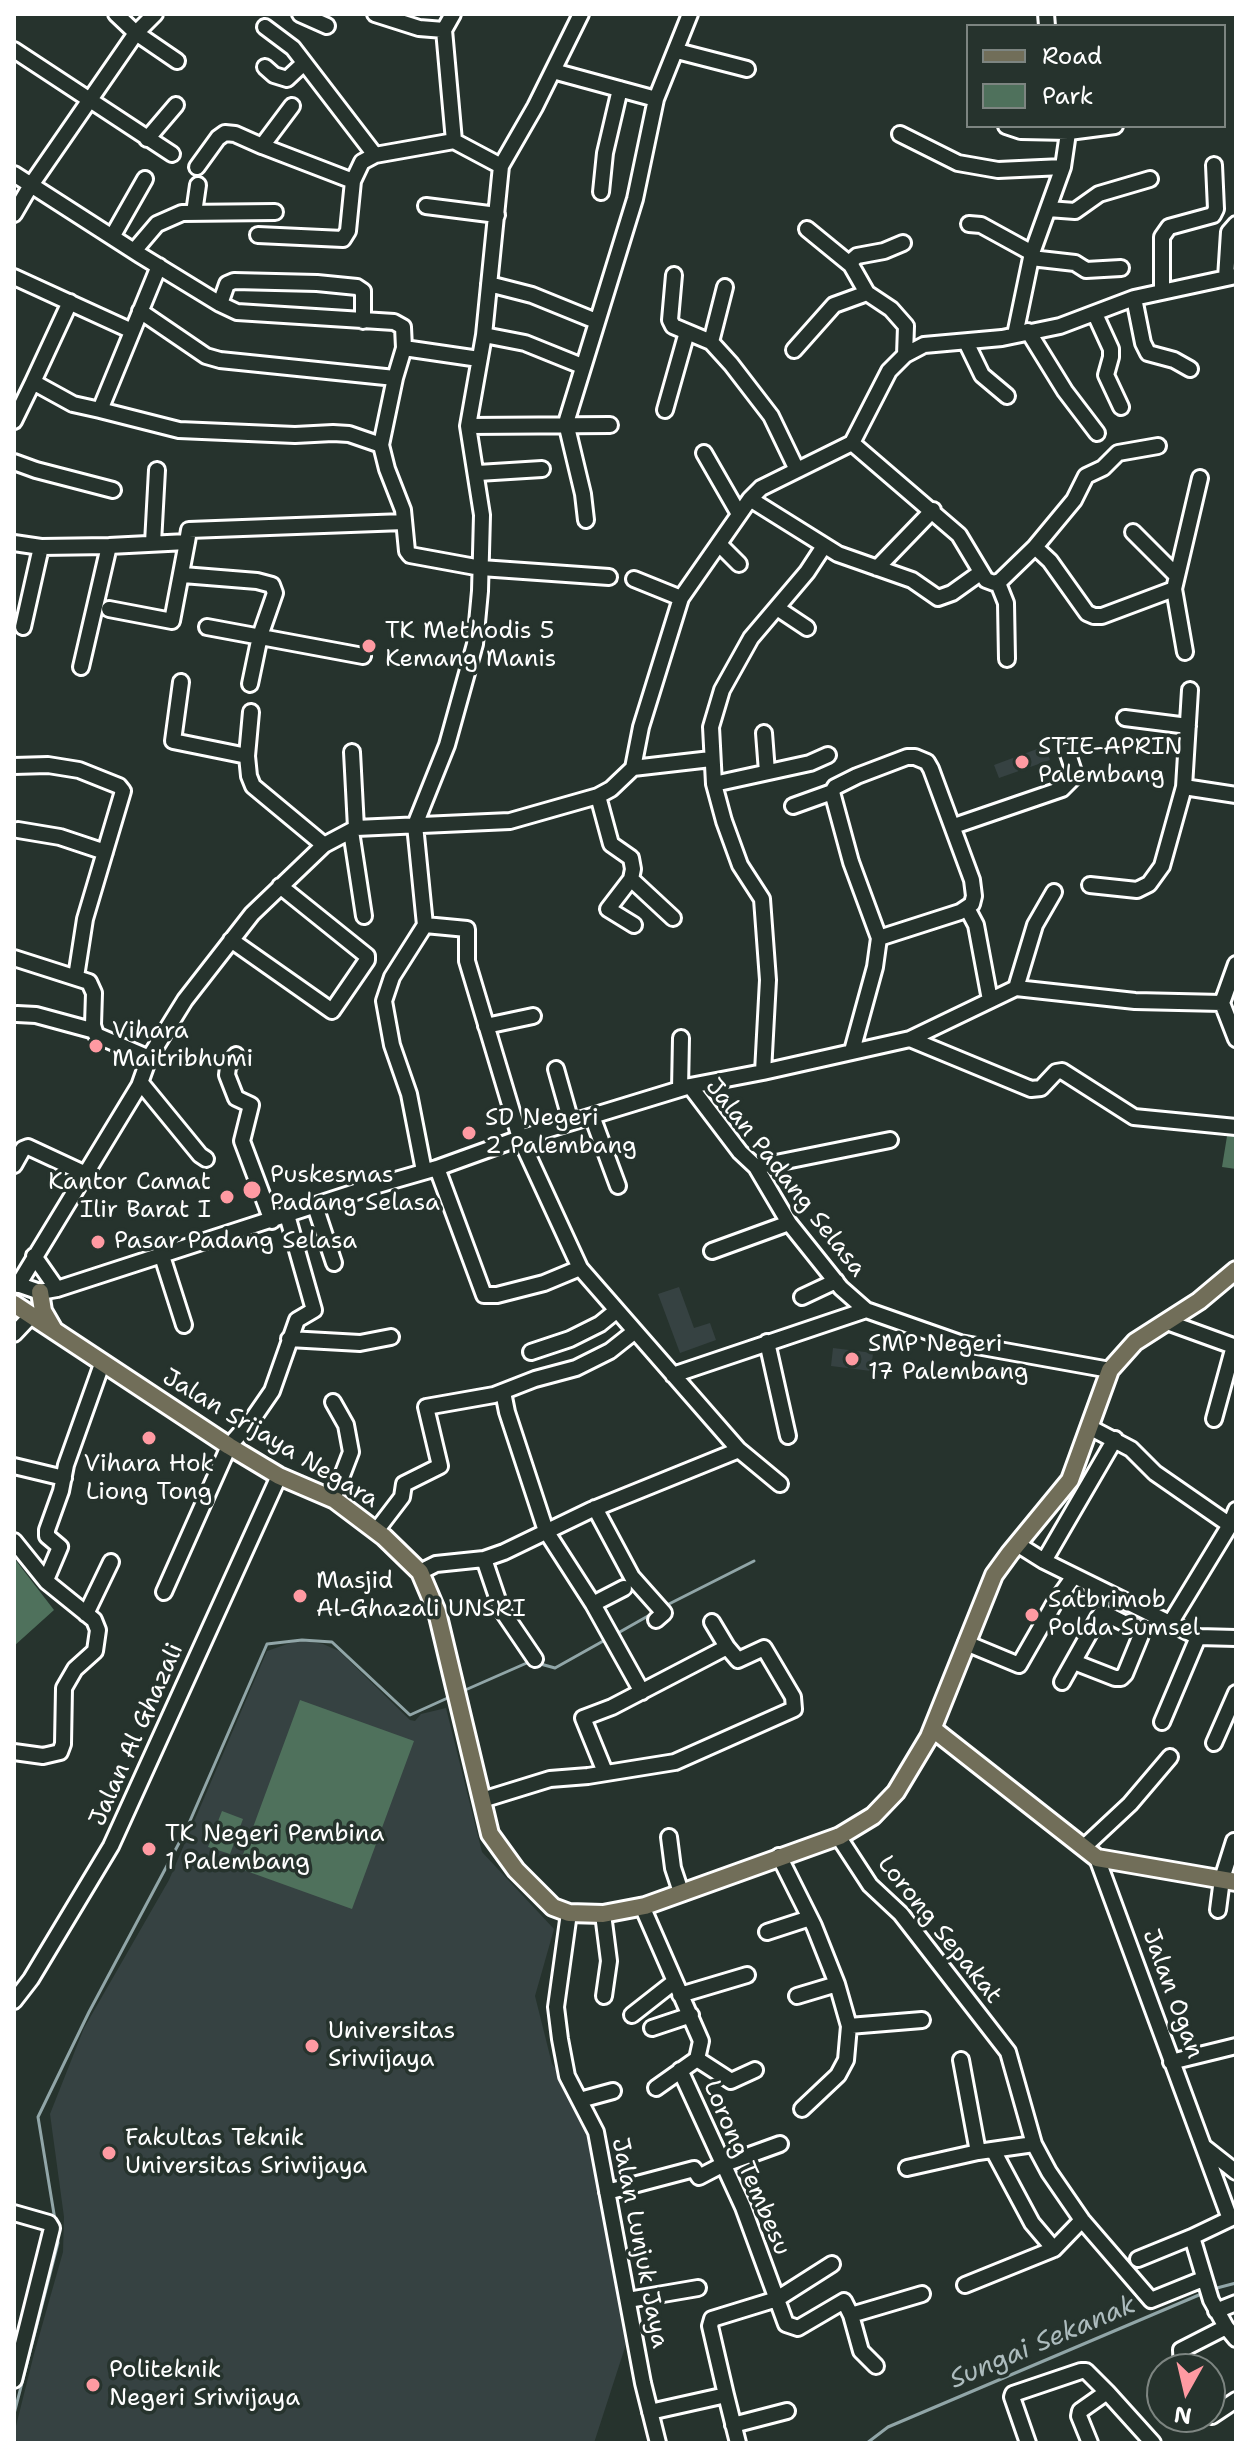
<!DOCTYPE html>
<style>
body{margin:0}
#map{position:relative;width:1250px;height:2457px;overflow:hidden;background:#26332d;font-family:"Shantell Sans",sans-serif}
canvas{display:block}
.frame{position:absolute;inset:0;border:16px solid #fff;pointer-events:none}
.legend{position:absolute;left:966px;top:24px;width:260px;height:104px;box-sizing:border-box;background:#26332d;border:2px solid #7d8581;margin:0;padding:10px 14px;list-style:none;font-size:24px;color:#fff}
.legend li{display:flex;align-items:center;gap:16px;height:40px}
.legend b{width:40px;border:2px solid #7d8581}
.north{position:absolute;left:1146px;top:2353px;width:80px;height:80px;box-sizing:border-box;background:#26332d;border:2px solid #7d8581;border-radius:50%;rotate:188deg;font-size:22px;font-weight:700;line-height:32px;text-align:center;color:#fff}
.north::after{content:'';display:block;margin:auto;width:28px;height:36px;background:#ff9aa2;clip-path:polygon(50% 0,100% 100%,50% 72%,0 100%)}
</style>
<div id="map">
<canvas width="1250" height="2457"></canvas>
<div class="frame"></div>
<ul class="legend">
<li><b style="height:10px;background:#716e59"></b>Road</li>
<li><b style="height:22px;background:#4f715c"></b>Park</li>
</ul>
<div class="north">N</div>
</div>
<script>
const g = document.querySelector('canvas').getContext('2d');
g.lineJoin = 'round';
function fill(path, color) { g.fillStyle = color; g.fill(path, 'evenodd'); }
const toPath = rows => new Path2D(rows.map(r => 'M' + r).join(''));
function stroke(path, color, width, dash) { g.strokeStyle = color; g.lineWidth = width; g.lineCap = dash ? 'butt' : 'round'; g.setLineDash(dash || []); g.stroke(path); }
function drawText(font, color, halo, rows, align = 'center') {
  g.font = font + ' "Shantell Sans",sans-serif'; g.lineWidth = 7; g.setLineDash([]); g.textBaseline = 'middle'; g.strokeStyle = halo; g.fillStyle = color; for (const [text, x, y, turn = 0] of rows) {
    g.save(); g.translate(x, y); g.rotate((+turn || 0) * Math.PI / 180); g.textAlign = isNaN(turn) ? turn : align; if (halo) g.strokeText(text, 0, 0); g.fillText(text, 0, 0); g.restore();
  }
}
const built = toPath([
 [1045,746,1050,760,999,778,994,765],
 [679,1287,694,1328,710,1323,716,1340,680,1353,658,1294],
 [833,1348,873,1353,871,1371,831,1366],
 [299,1640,323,1644,339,1651,410,1720,415,1721,421,1714,446,1708,482,1852,554,1929,535,1996,552,2064,570,2085,593,2135,628,2338,594,2443,14,2443,14,2434,34,2354,63,2252,64,2217,50,2114,84,2028,169,1880,267,1651]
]);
const green = toPath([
 [1228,1130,1236,1132,1236,1169,1222,1167],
 [14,1558,54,1610,14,1646],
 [300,1700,414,1741,352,1909,238,1868],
 [222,1811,243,1819,230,1854,208,1847]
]);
const stream = toPath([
 [665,1606,754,1561],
 [618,1633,655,1612],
 [537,1663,555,1668,605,1640],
 [463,1691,529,1662],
 [55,2220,38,2117,89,2012,186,1830,267,1644,302,1640,332,1642,410,1715,452,1696],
 [1213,2289,1236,2283],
 [14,2414,58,2243,57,2235],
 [867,2443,888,2427,1206,2292]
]);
const minor = toPath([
 [116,14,136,33,177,61],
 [300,14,327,26],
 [375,14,419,28,444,30],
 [453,14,444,30,454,141],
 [1046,14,1047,26],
 [265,27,293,48,375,155],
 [14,50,172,154],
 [677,51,747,69],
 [265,67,274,75,287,79,304,63],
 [553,71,656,99],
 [292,106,262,146,353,181],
 [1006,126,1021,131,1069,132,1115,126],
 [900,134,958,163,998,170,1063,167],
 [147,139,176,105],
 [197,167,218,138,225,133,235,134,262,146],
 [14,174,140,255,220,304,237,312,394,322,403,327,404,348,479,359],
 [601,192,605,153,620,89],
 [426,206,497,215],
 [1048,209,1075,211,1099,194,1150,179],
 [194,213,198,185],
 [14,214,31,185,136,33,155,14],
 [969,224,981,225,1032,253],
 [807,229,851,265,867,293],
 [258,235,343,239,348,231,353,181,362,162,375,155,454,141,501,166],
 [112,237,145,179],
 [134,251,157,224,182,213,275,212],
 [1031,258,1075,263,1086,270,1121,268],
 [849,263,857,256,884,251,903,243],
 [674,275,670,320,673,326,711,342,731,364,771,416,797,470],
 [14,277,132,331],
 [1226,278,1229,232,1236,224],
 [489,284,532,295,596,321],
 [1162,291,1162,237,1169,227,1213,215,1216,209,1214,165],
 [1134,298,1143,343,1148,353,1174,360,1190,369],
 [220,304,227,284,234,281,317,283,357,287,363,291,363,321],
 [140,311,206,356,220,360,395,378],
 [1095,314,1111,349,1111,357,1106,375,1121,407],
 [1028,331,1065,391,1097,433],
 [484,335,525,343,582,366],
 [1015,335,1032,253,1063,167,1069,126],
 [711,342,725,287],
 [966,342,982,375,1007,396],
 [404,348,395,378,381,445,387,469,403,510,407,551,410,555,481,568,609,577],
 [794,350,834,305,867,293,891,309,906,326,905,355],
 [33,382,70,302],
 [100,410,179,430,295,435,333,433,349,434,381,445],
 [665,410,687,332],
 [14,421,33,382,73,404,100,410,159,266],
 [468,426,610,425],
 [852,443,959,535,986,580,994,583,1000,581,1035,547,1050,561,1087,613,1094,616,1102,616,1174,589,1200,478],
 [704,453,739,514],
 [14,462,36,470,113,490],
 [478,473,542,469],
 [750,499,838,554,912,580,938,598,952,593,980,573],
 [586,520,583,494,566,423,635,199,656,99,690,14],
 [1133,532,1177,576],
 [14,543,41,547,109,546,187,542,189,530,404,522],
 [153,543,157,470],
 [719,544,739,564],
 [1035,547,1074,500,1086,476,1103,468,1118,453,1158,446],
 [877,568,933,510],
 [183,575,257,581,272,585,275,593,260,636,250,684],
 [634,579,681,598],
 [998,583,1006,603,1007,659],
 [1174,589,1185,652],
 [777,608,807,628],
 [109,609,172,621,187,542],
 [23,627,41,547],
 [207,627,363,656],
 [81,667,109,546],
 [181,682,173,741,247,756],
 [1190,690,1184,787,1236,795],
 [251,712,247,756,249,776,253,786,324,845],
 [1125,718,1188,726],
 [764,733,767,772],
 [352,752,356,828],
 [14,766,48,765,79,770,119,786,123,791,85,919,76,977],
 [633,768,711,759],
 [714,784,810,763,828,755],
 [598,796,611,844,631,858,633,869,631,879,608,909,634,925],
 [793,806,832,792],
 [954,826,1062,789,1073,778,1073,769,1067,751],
 [18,830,60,837,105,852],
 [351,831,364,916],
 [631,879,673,918],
 [1090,885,1137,890,1149,884,1162,866,1184,787],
 [967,908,976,925,990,1000],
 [231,940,332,1011,367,960,367,956,280,886],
 [14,958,89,982,94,993,93,1025,96,1035,149,1058],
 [1236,964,1222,1003,1236,1039],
 [1016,988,1035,925,1054,892],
 [17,1014,36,1015,95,1031],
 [486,1026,533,1016],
 [910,1039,1031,1089,1041,1088,1056,1072,1062,1071,1134,1117,1236,1127],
 [852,1051,875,967,879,938,851,862,832,792,835,787,857,776,907,757,915,757,927,762,931,769,972,880,974,896,972,904,960,912,879,938],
 [236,1055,228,1067,227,1075,236,1098,251,1105,242,1141,272,1221],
 [556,1069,571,1122],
 [763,1072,768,980,762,899,740,865,724,821,714,784,711,727,722,690,751,638,807,572,824,546],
 [141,1083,200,1155,206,1159],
 [690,1086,763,1072,910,1039,1016,988,1135,1001,1222,1003],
 [680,1089,681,1038],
 [592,1116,618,1186],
 [14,1165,23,1149,28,1147,86,1174],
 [756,1167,890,1140],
 [437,1168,484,1295,497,1295,544,1283,580,1268],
 [424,1171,409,1094,392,1045,384,1001,392,977,425,925,415,825,447,745,475,644,480,591,482,515,468,426,484,335,501,166,535,107,581,14],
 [315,1206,334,1263],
 [712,1251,789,1223],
 [34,1256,57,1289],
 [162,1256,184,1325],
 [14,1283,40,1292,57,1289,371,1187,437,1168,520,1138,690,1086,740,1152,756,1167,789,1223,841,1288,866,1310,960,1343,1110,1370],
 [18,1285,139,1086,149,1058,185,1000,252,914,324,845,356,828,510,821,598,796,611,789,633,768,641,727,681,598,750,499,761,488,852,443,889,371,905,355,924,345,1002,338,1060,326,1134,298,1236,276],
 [802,1297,836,1281],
 [1167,1322,1236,1347],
 [14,1334,31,1316],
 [289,1339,360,1343,391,1337],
 [767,1342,788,1436],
 [531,1352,570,1339,600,1324,616,1311],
 [673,1375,866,1310],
 [503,1392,507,1412,546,1531,593,1604,642,1692],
 [1214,1419,1234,1346],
 [1091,1428,1131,1449,1155,1473,1230,1525],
 [739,1450,780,1484],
 [14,1466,64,1478],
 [333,1499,351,1452,346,1425,333,1402],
 [595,1508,632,1577,664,1613,656,1620],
 [376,1531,402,1497,404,1484,440,1466,426,1407,494,1395,535,1379,576,1368,610,1351,634,1332],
 [14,1541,47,1582,94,1620,98,1630,95,1651,75,1669,64,1688,63,1744,60,1752,43,1756,14,1752],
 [1017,1544,1044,1561,1198,1637,1236,1638],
 [484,1559,501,1609,535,1659],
 [1044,1561,1115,1439],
 [420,1572,436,1564,484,1559,504,1552,591,1510,739,1450,580,1268,520,1138,467,961,467,929,425,925],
 [46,1580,60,1547,47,1536,47,1530,61,1491,66,1465,102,1364],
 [164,1592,229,1446,252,1420,272,1391,297,1320,314,1310,287,1215],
 [593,1604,624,1588],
 [86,1614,111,1562],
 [1171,1622,1230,1525,1236,1510],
 [966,1643,1019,1665,1054,1604,1074,1576],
 [1062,1682,1098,1618,1101,1614,1106,1614,1140,1631,1141,1635,1125,1674,1121,1678,1115,1678,1074,1662],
 [1162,1722,1198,1637],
 [1214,1743,1236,1693],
 [605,1772,583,1718,612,1707,727,1647,712,1622],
 [482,1800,550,1779,588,1776,675,1762,794,1709,793,1697,764,1648,738,1660,727,1647],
 [838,1836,870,1885,901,1914,1008,2052,1034,2144],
 [669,1837,673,1868,681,1892],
 [1084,1847,1130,1804,1170,1757],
 [779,1856,814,1926,837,1984,849,2026,846,2060,838,2075,802,2109],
 [1097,1858,1230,2219],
 [642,1906,701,2041,697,2059,656,2088],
 [1218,1910,1222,1879,1234,1841],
 [569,1913,556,2007,560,2039,567,2076,596,2132,643,2383,658,2443],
 [603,1914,609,1961,604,1996],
 [767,1932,810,1918],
 [680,1995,747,1975],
 [797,1996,837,1984],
 [14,2001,31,1979,111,1846,279,1476],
 [632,2015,674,1982],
 [849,2026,922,2020],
 [652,2028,691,2015],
 [697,2059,731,2081,755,2070],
 [961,2060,978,2152],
 [1171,2062,1236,2046],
 [680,2070,743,2207,786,2324,798,2328,844,2301,851,2315,861,2351,876,2366],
 [580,2100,613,2091],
 [1203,2146,1236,2172],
 [993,2150,1032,2223,1054,2249],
 [907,2168,978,2152,1034,2144,1049,2172,1082,2220,1151,2300,1203,2279],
 [607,2192,694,2169,699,2177,722,2165,780,2144],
 [14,2213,49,2223,52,2228,14,2380],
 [1236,2216,1192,2237,1211,2300,1226,2327,1236,2339],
 [1138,2259,1192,2237],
 [965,2285,1054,2249,1082,2220],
 [628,2300,698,2288],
 [1216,2311,1236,2303],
 [851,2315,922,2294],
 [1182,2369,1181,2350,1226,2327],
 [726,2395,710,2326,712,2319,777,2299,832,2264],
 [650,2412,726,2395,738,2443],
 [1212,2416,1236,2400],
 [733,2425,787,2411],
 [1028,2443,1012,2397,1013,2394,1081,2371,1086,2371,1107,2392,1153,2443],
 [1090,2443,1079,2416,1080,2411,1107,2392]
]);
const major = toPath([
 [40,1292,43,1311,54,1330],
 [14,1304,229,1446,279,1476,335,1500,384,1537,420,1572,437,1612,490,1834,516,1870,553,1907,569,1913,603,1914,645,1906,840,1836,873,1816,896,1792,929,1737,994,1575,1010,1553,1070,1480,1110,1370,1135,1342,1199,1301,1236,1270],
 [933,1729,1097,1858,1236,1882]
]);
const markers = [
 [369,646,8,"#ff9aa2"],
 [1022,762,8,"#ff9aa2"],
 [96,1046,8,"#ff9aa2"],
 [469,1133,8,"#ff9aa2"],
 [252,1190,10,"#ff9aa2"],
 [227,1197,8,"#ff9aa2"],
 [98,1242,8,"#ff9aa2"],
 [852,1359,8,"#ff9aa2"],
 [149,1438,8,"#ff9aa2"],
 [300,1596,8,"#ff9aa2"],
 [1032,1615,8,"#ff9aa2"],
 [149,1849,8,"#ff9aa2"],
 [312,2046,8,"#ff9aa2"],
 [109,2153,8,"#ff9aa2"],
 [93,2385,8,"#ff9aa2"]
];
const poiNames = [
 ["TK Methodis 5",385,632],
 ["Kemang Manis",385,660],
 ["STIE-APRIN",1038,748],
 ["Palembang",1038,776],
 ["Vihara",112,1032],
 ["Maitribhumi",112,1060],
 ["SD Negeri",485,1119],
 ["2 Palembang",485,1147],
 ["Puskesmas",270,1176],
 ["Padang Selasa",270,1204],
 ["Kantor Camat",211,1183,"right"],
 ["Ilir Barat I",211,1211,"right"],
 ["Pasar Padang Selasa",114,1242],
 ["SMP Negeri",868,1345],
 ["17 Palembang",868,1373],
 ["Vihara Hok",149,1465,"center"],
 ["Liong Tong",149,1493,"center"],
 ["Masjid",316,1582],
 ["Al-Ghazali UNSRI",316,1610],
 ["Satbrimob",1048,1601],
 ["Polda Sumsel",1048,1629],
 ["TK Negeri Pembina",165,1835],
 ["1 Palembang",165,1863],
 ["Universitas",328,2032],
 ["Sriwijaya",328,2060],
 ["Fakultas Teknik",125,2139],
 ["Universitas Sriwijaya",125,2167],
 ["Politeknik",109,2371],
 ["Negeri Sriwijaya",109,2399]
];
const streetNames = [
 ["Jalan Padang Selasa",785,1178,52],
 ["Jalan Srijaya Negara",270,1439,31],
 ["Jalan Al Ghazali",137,1735,-66],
 ["Lorong Sepakat",939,1930,51],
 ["Jalan Ogan",1172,1994,70],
 ["Lorong Tembesu",746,2168,67],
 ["Jalan Lunjuk Jaya",639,2243,79]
];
const waterNames = [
 ["Sungai Sekanak",1043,2343,-23]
];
fill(built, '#364242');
fill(green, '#4f715c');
stroke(stream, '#91a6a8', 3);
stroke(minor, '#fff', 20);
stroke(major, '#fff', 22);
stroke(minor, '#26332d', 14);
stroke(major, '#716e59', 16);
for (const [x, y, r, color] of markers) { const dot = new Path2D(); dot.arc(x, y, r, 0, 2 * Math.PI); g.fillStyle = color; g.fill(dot); stroke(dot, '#26332d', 3); }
drawText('24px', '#fff', '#26332d', poiNames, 'left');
drawText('24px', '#fff', '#26332d', streetNames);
drawText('italic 26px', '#adbcbe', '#26332d', waterNames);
</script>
